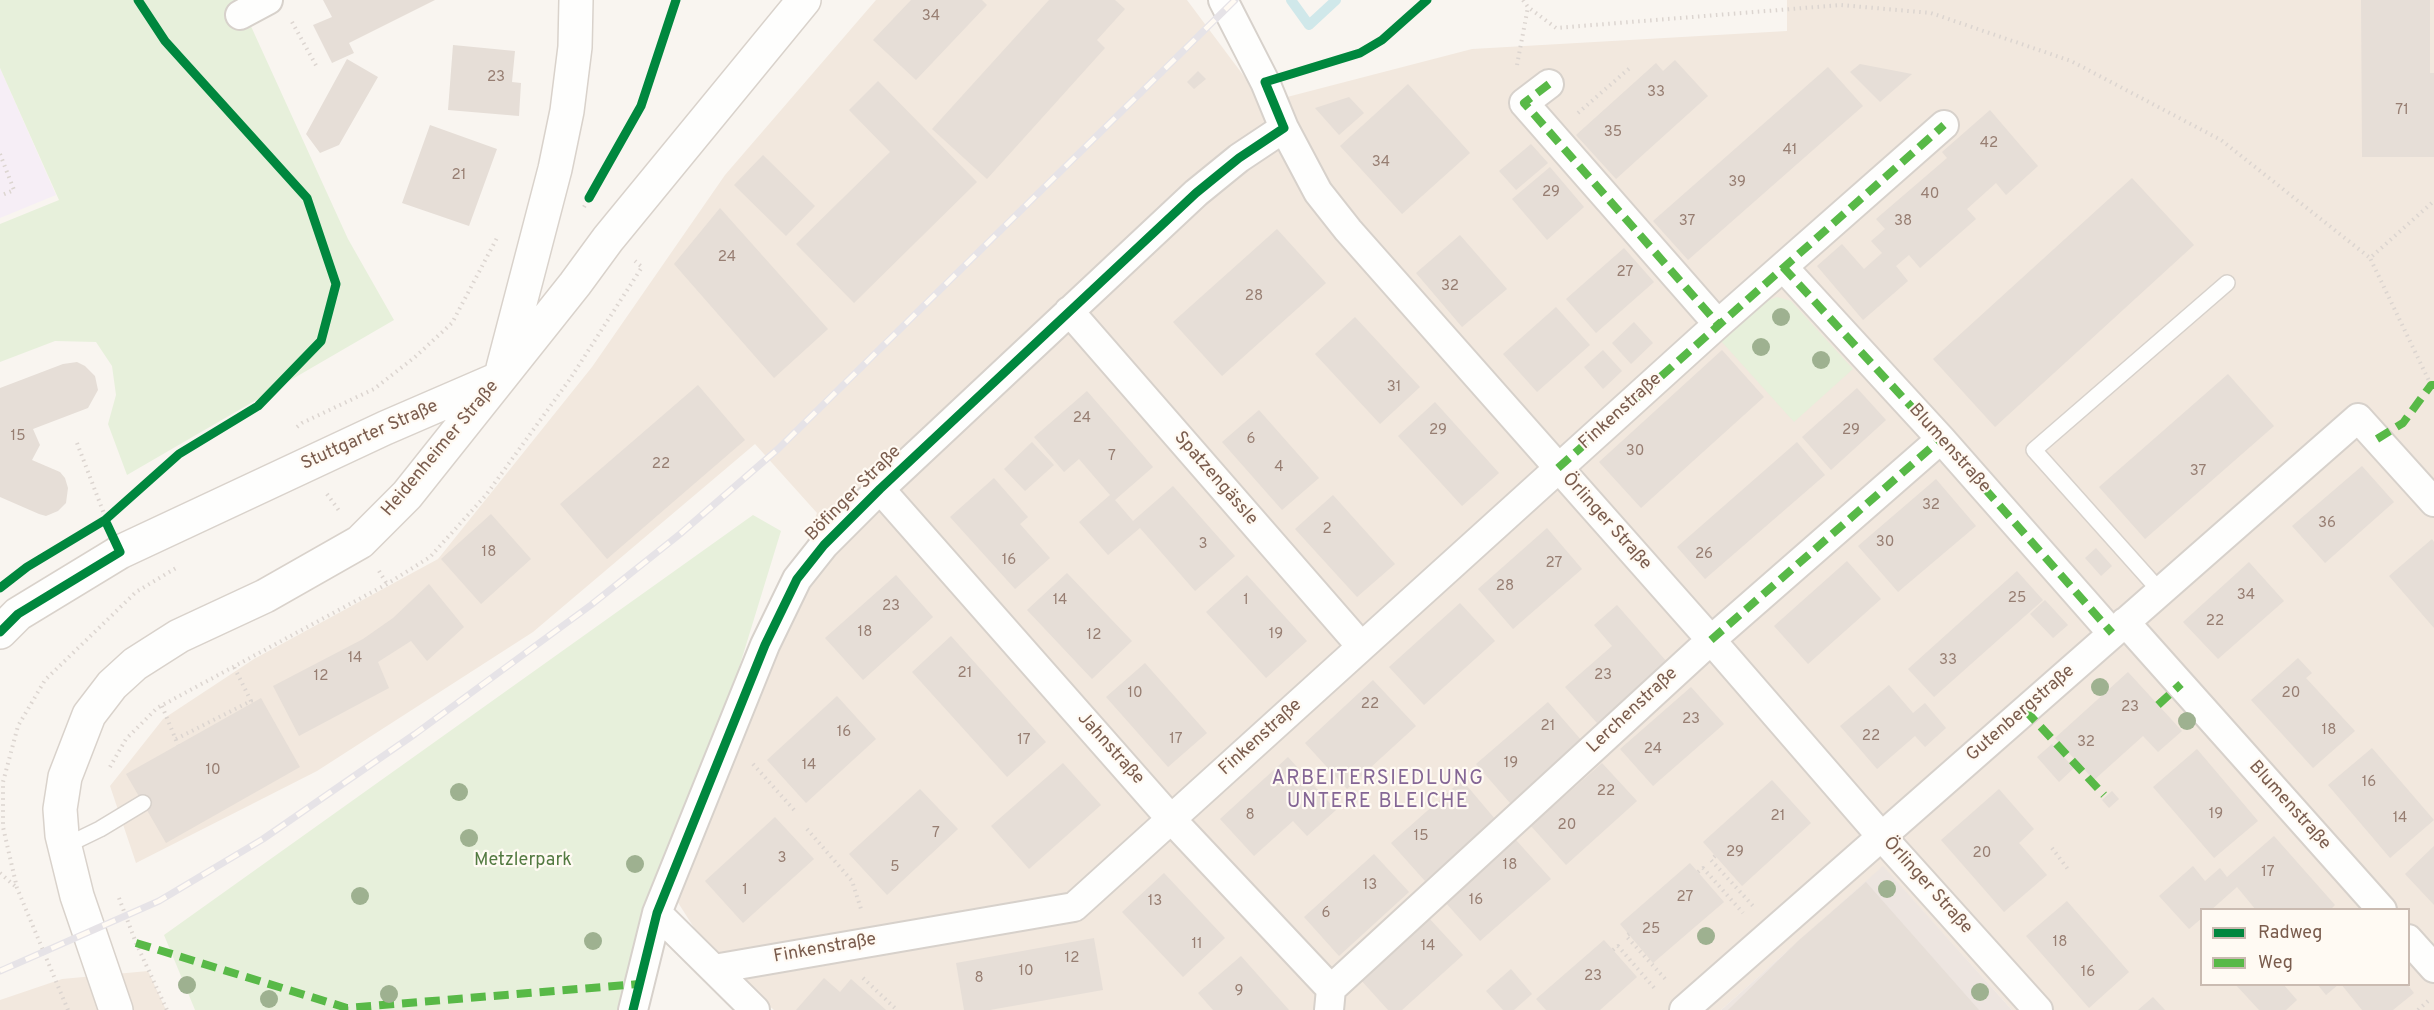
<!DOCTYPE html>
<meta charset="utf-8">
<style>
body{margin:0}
#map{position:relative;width:2434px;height:1010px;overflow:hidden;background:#f9f5f0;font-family:Overpass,sans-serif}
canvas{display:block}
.legend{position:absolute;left:2200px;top:908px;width:210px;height:78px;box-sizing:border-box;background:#fffaf3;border:2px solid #cabbb1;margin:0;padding:8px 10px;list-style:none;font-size:18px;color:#7a5c4d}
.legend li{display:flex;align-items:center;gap:12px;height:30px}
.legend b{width:30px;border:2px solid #cabbb1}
</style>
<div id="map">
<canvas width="2434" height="1010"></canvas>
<ul class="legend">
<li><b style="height:8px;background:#00873e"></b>Radweg</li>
<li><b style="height:8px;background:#58b947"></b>Weg</li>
</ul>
</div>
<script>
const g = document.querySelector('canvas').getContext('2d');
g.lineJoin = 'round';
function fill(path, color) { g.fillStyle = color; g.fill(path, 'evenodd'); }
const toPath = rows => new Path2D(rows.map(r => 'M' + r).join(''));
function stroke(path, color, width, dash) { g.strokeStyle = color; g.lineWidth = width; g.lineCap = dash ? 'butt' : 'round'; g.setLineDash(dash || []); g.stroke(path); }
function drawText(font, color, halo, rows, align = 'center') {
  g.font = font + ' Overpass,sans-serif'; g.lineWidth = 4.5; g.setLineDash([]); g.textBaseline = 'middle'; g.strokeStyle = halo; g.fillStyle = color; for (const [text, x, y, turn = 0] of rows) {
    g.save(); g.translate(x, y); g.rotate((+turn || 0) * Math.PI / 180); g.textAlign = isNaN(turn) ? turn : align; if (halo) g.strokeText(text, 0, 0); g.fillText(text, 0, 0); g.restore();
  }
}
const residential = toPath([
 [876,0,1187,0,1264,103,1472,49,1787,31,1787,0,2434,0,2434,1010,2012,1010,1883,867,1721,1010,774,1010,712,956,677,901,817,513,755,444,533,632,317,771,136,863,110,786,163,719,254,659,438,559,592,367,725,175],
 [2202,910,2408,910,2408,984,2202,984],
 [148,971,166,1010,0,1010,0,1000,62,979]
]);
const industrial = toPath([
 [1883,866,2012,1010,1721,1010]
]);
const education = toPath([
 [0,68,56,195,0,218]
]);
const green = toPath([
 [0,0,239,0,348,239,394,320,127,475,108,424,116,395,112,366,96,342,55,341,0,362,0,224,59,200,0,68],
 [1777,297,1791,301,1853,369,1794,422,1721,341,1764,302],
 [753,515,781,531,634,1010,195,1010,164,935]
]);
const stream = toPath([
 [1291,0,1309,25,1336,0]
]);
const building = toPath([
 [323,0,435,0,349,43,354,53,332,63,313,25,332,17],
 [911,0,982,0,987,5,916,80,873,40],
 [1049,0,1115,0,1125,9,1097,40,1105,48,987,179,932,129],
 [2361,0,2430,0,2430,73,2434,73,2434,157,2362,157],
 [453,45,515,51,512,82,521,83,519,116,448,110],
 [347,59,378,77,339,145,320,153,306,134],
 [1675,60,1708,96,1616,179,1576,135,1656,63,1663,71],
 [1860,64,1912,74,1880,102,1850,72],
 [1828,67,1863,106,1688,260,1653,221],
 [1198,71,1206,79,1194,89,1187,82],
 [878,81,977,182,854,303,796,244,890,152,849,110],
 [1408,84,1470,153,1402,214,1340,146],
 [1349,97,1364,113,1339,135,1315,108],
 [1990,110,2038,166,2006,195,1996,183,1967,209,1976,219,1920,268,1909,255,1896,266,1908,281,1863,320,1817,266,1842,244,1864,269,1882,253,1871,241,1885,229,1876,219,1947,158,1942,152],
 [430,125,497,149,469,226,402,203],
 [1531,144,1548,163,1516,190,1499,171],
 [763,155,815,206,786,236,734,185],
 [1550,167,1584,207,1547,240,1512,199],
 [2132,178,2194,245,1995,427,1933,359],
 [720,208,828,329,774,378,674,264],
 [1277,229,1326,283,1222,376,1173,322],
 [1460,235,1507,289,1462,327,1416,273],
 [1624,248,1654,282,1596,333,1566,299],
 [1556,307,1590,345,1537,392,1503,354],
 [1355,317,1420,387,1380,424,1315,354],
 [1634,322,1653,343,1631,364,1612,343],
 [1603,350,1622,371,1603,389,1584,367],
 [1722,350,1764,397,1641,508,1599,462],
 [77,362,85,366,95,376,98,390,88,408,33,429,40,445,32,460,60,472,65,478,68,488,66,503,58,511,46,516,39,514,0,497,0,388,63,364],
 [2228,374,2274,426,2145,539,2099,487],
 [698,385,745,440,607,559,560,504],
 [1857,388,1886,420,1831,470,1802,437],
 [1087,391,1153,467,1115,500,1133,521,1173,486,1235,556,1195,591,1140,528,1108,555,1079,522,1110,495,1079,459,1064,472,1034,437],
 [1435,402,1499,473,1462,506,1398,436],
 [1259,410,1319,478,1282,510,1222,442],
 [1032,442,1054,465,1025,491,1004,469],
 [1797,442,1825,475,1705,579,1677,547],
 [2362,466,2394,502,2325,563,2292,526],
 [994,478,1028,517,1020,524,1050,558,1015,589,950,517],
 [1936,479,1976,526,1898,592,1858,546],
 [1333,495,1395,564,1357,597,1295,529],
 [491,514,531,559,481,604,441,559],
 [1547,528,1582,569,1513,629,1478,589],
 [2432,539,2434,542,2434,628,2389,576],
 [2096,548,2112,566,2101,576,2085,558],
 [1847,561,1881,599,1808,664,1774,626],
 [2249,562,2284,601,2218,659,2183,622],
 [2017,571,2043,600,1934,697,1908,669],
 [1067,573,1132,641,1092,679,1027,610],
 [896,575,933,617,863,680,825,638],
 [1247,575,1307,641,1266,678,1206,612],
 [429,584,464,627,427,661,411,641,378,662,389,688,299,736,273,686,363,639,393,618],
 [2045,600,2068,625,2053,638,2030,614],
 [1460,603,1495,641,1424,705,1389,667],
 [1617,605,1667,662,1597,723,1565,687,1612,646,1594,625],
 [951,636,1046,742,1007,777,912,672],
 [2298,658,2312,673,2306,678,2355,731,2313,768,2251,700],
 [1145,663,1207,733,1168,767,1106,697],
 [2128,672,2182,731,2158,752,2143,736,2094,780,2055,738],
 [1373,680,1416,726,1347,789,1305,743],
 [1889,685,1913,713,1925,703,1946,728,1925,747,1915,736,1877,769,1840,726],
 [1691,687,1724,724,1653,786,1620,749],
 [837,696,876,739,806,803,767,760],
 [261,698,300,767,166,843,126,774],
 [1548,702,1582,741,1510,803,1476,764],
 [2052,744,2074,768,2059,782,2037,757],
 [2372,748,2434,820,2390,858,2328,785],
 [2197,749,2258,821,2214,858,2153,787],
 [1288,757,1336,810,1307,836,1293,821,1254,856,1220,819],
 [1063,763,1101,805,1029,869,991,826],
 [1602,763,1637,801,1566,865,1531,826],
 [1462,780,1495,819,1425,881,1391,843],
 [1772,780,1811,823,1742,886,1703,842],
 [920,789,958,829,887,895,849,854],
 [1999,789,2034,829,2019,843,2047,875,2004,912,1941,840],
 [2112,791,2119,799,2109,808,2102,800],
 [775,817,814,859,743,923,705,881],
 [2274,836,2335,905,2330,910,2256,910,2237,887,2211,910,2202,910,2202,918,2189,929,2159,896,2193,866,2205,881,2220,868,2227,877],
 [1516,840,1551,879,1480,941,1445,902],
 [2434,846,2434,905,2405,874],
 [1374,854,1409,892,1339,956,1304,917],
 [1690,863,1724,902,1653,963,1620,924],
 [1164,873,1225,938,1183,977,1122,912],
 [1866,882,1979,1010,1728,1010,1798,941],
 [2067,901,2129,972,2089,1008,2026,936],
 [1428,917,1463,955,1402,1010,1388,1010,1360,979],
 [1094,938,1103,990,990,1010,964,1010,956,963],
 [1604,940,1637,977,1600,1010,1546,1010,1536,999],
 [1241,956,1289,1010,1213,1010,1198,993],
 [1511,969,1532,994,1514,1010,1503,1010,1486,991],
 [824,978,840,992,851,979,886,1010,796,1010],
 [2235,984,2283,984,2297,1000,2286,1010,2259,1010],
 [2317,984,2339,984,2326,995],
 [2341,984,2407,984,2414,993,2393,1010,2362,1010],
 [2153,997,2165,1010,2138,1010]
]);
const path = toPath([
 [1523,0,1528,7,1556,28,1841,5,1931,13,2071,61,2221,140,2370,258],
 [292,22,318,69],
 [1517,65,1528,7],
 [1578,113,1632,66],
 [0,154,14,190,0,196],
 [584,207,641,106,676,0],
 [2431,385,2370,258,2434,201],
 [297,427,302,423,374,389,415,357,452,323,498,236],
 [77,443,106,519],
 [327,494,340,512],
 [379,571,387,584],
 [162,706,178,745],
 [176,739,251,701,234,667],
 [753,764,795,811],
 [110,767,126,739,157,708,387,584,430,557,486,495,570,379,642,267,635,261],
 [807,829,852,881,861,909],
 [2052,848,2070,872],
 [1715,856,1711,860,1753,906],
 [1698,872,1703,868,1743,913],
 [0,873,16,887],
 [119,898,136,943,167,1010],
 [1629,934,1626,936,1668,982],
 [1613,950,1618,946,1656,990],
 [863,978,897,1010],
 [347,1008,350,1010],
 [68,1010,17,888,3,827,3,782,18,726,45,680,136,592,176,568],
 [2418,1010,2429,1000]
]);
const service = toPath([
 [2160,591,2034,450,2227,283],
 [65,846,100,829,143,803]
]);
const minor = toPath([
 [1223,0,1265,82,1284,128,1318,192,1348,230,1711,640,1882,837,2038,1010],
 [240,15,268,0],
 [1549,84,1524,103,1718,324],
 [1783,267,1941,439,2112,633],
 [1069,311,1361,646],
 [880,489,1171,819,1331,989,1329,1010],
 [2125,622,2382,910],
 [657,913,755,1010],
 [2408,939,2434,968],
 [714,969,1074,907,1718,324,1944,125],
 [1331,989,1711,640,1941,439],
 [633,1010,657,913,765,645,797,579,824,545,880,489,1196,193,1239,158,1284,128],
 [1684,1010,2358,418,2434,502]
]);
const secondary = toPath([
 [503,368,555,169,567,111,575,47,576,0],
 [0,632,18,614,120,552,385,428,496,380],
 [116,1010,77,896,62,835,60,809,65,777,89,715,112,685,135,664,179,636,265,596,360,542,407,495,575,284,608,239,804,0]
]);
const rail = toPath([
 [0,971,159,901,263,839,415,734,591,605,680,534,778,449,1235,0]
]);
const quiet = toPath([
 [1549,84,1524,103,1718,324],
 [1783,267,1941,439,2112,633],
 [2377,439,2403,423,2431,385,2434,385],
 [1558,468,1944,125],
 [1711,640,1941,439],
 [2158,705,2181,684],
 [2025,710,2104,795],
 [136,943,347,1008,639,984]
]);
const cycleway = toPath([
 [589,198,641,106,676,0],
 [0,588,27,567,105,520,179,454,258,406,321,341,336,284,307,198,165,41,138,0],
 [0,632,18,614,120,552,105,520],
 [633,1010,657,913,765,645,797,579,824,545,880,489,1196,193,1239,158,1284,128,1265,82,1360,53,1382,40,1427,0]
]);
const trees = [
 [1781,317],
 [1761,347],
 [1821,360],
 [2100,687],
 [2187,721],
 [459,792],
 [469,838],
 [635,864],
 [1887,889],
 [360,896],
 [1706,936],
 [593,941],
 [187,985],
 [1980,992],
 [389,994],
 [269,999]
];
const numberNames = [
 ["34",931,17],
 ["23",496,78],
 ["33",1656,93],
 ["71",2402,111],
 ["35",1613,133],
 ["42",1989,144],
 ["41",1790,151],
 ["34",1381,163],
 ["21",459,176],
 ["39",1737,183],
 ["29",1551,193],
 ["40",1930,195],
 ["37",1687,222],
 ["38",1903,222],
 ["24",727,258],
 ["27",1625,273],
 ["32",1450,287],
 ["28",1254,297],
 ["31",1394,388],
 ["24",1082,419],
 ["29",1438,431],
 ["29",1851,431],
 ["15",18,437],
 ["6",1251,440],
 ["30",1635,452],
 ["7",1112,457],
 ["22",661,465],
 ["4",1279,468],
 ["37",2198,472],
 ["32",1931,506],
 ["36",2327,524],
 ["2",1327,530],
 ["30",1885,543],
 ["3",1203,545],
 ["18",489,553],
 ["26",1704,555],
 ["16",1009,561],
 ["27",1554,564],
 ["28",1505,587],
 ["34",2246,596],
 ["25",2017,599],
 ["14",1060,601],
 ["1",1246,601],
 ["23",891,607],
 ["22",2215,622],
 ["18",865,633],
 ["19",1276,635],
 ["12",1094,636],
 ["14",355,659],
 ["33",1948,661],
 ["21",965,674],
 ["23",1603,676],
 ["12",321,677],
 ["10",1135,694],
 ["20",2291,694],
 ["22",1370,705],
 ["23",2130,708],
 ["23",1691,720],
 ["21",1548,727],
 ["18",2329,731],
 ["16",844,733],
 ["22",1871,737],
 ["17",1176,740],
 ["17",1024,741],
 ["32",2086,743],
 ["24",1653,750],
 ["19",1511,764],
 ["14",809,766],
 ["10",213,771],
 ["16",2369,783],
 ["22",1606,792],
 ["19",2216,815],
 ["8",1250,816],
 ["21",1778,817],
 ["14",2400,819],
 ["20",1567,826],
 ["7",936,834],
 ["15",1421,837],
 ["29",1735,853],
 ["20",1982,854],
 ["3",782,859],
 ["18",1510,866],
 ["5",895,868],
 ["17",2268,873],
 ["13",1370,886],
 ["1",745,891],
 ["27",1685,898],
 ["16",1476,901],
 ["13",1155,902],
 ["6",1326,914],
 ["25",1651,930],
 ["18",2060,943],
 ["11",1197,945],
 ["14",1428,947],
 ["12",1072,959],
 ["10",1026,972],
 ["16",2088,973],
 ["23",1593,977],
 ["8",979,979],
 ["9",1239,992]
];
const streetNames = [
 ["Finkenstraße",1621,412,-42],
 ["Stuttgarter Straße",370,436,-24],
 ["Heidenheimer Straße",441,449,-50],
 ["Blumenstraße",1949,449,48],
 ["Spatzengässle",1215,479,49],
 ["Böfinger Straße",854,494,-45],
 ["Örlinger Straße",1606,522,48],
 ["Lerchenstraße",1633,711,-43],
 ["Gutenbergstraße",2021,714,-41],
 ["Finkenstraße",1261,738,-42],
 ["Jahnstraße",1110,749,48],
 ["Blumenstraße",2289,806,48],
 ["Örlinger Straße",1927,886,48],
 ["Finkenstraße",825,949,-10]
];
const parkNames = [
 ["Metzlerpark",523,861]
];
const neighbourhoodNames = [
 ["ARBEITERSIEDLUNG",1378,780],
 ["UNTERE BLEICHE",1378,803]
];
fill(residential, '#f2e8de');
fill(industrial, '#ede5e0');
fill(education, '#f6eef6');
fill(green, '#e7f0db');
stroke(stream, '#d0e8ea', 10);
fill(building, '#e6ded7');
stroke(service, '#d7d1cb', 18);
stroke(minor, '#d7d1cb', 32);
stroke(secondary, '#d9d2cb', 36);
stroke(path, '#dcd5d0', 4, [1.5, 4.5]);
stroke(service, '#fefefd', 15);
stroke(minor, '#fefefd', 28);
stroke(secondary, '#fefefd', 33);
stroke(rail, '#e6e3e7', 7);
stroke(rail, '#fffaf3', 4.5, [14]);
stroke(quiet, '#58b947', 8, [15, 8]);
stroke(cycleway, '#00873e', 9);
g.fillStyle = '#9eb190';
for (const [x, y] of trees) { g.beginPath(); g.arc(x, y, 9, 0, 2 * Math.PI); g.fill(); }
drawText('15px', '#977e72', null, numberNames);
drawText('18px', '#7a5c4d', '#fffaf3', streetNames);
drawText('18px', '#537a41', '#fffaf3', parkNames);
g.letterSpacing = '1.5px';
drawText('20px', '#846695', '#fffaf3', neighbourhoodNames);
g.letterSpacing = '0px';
</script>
